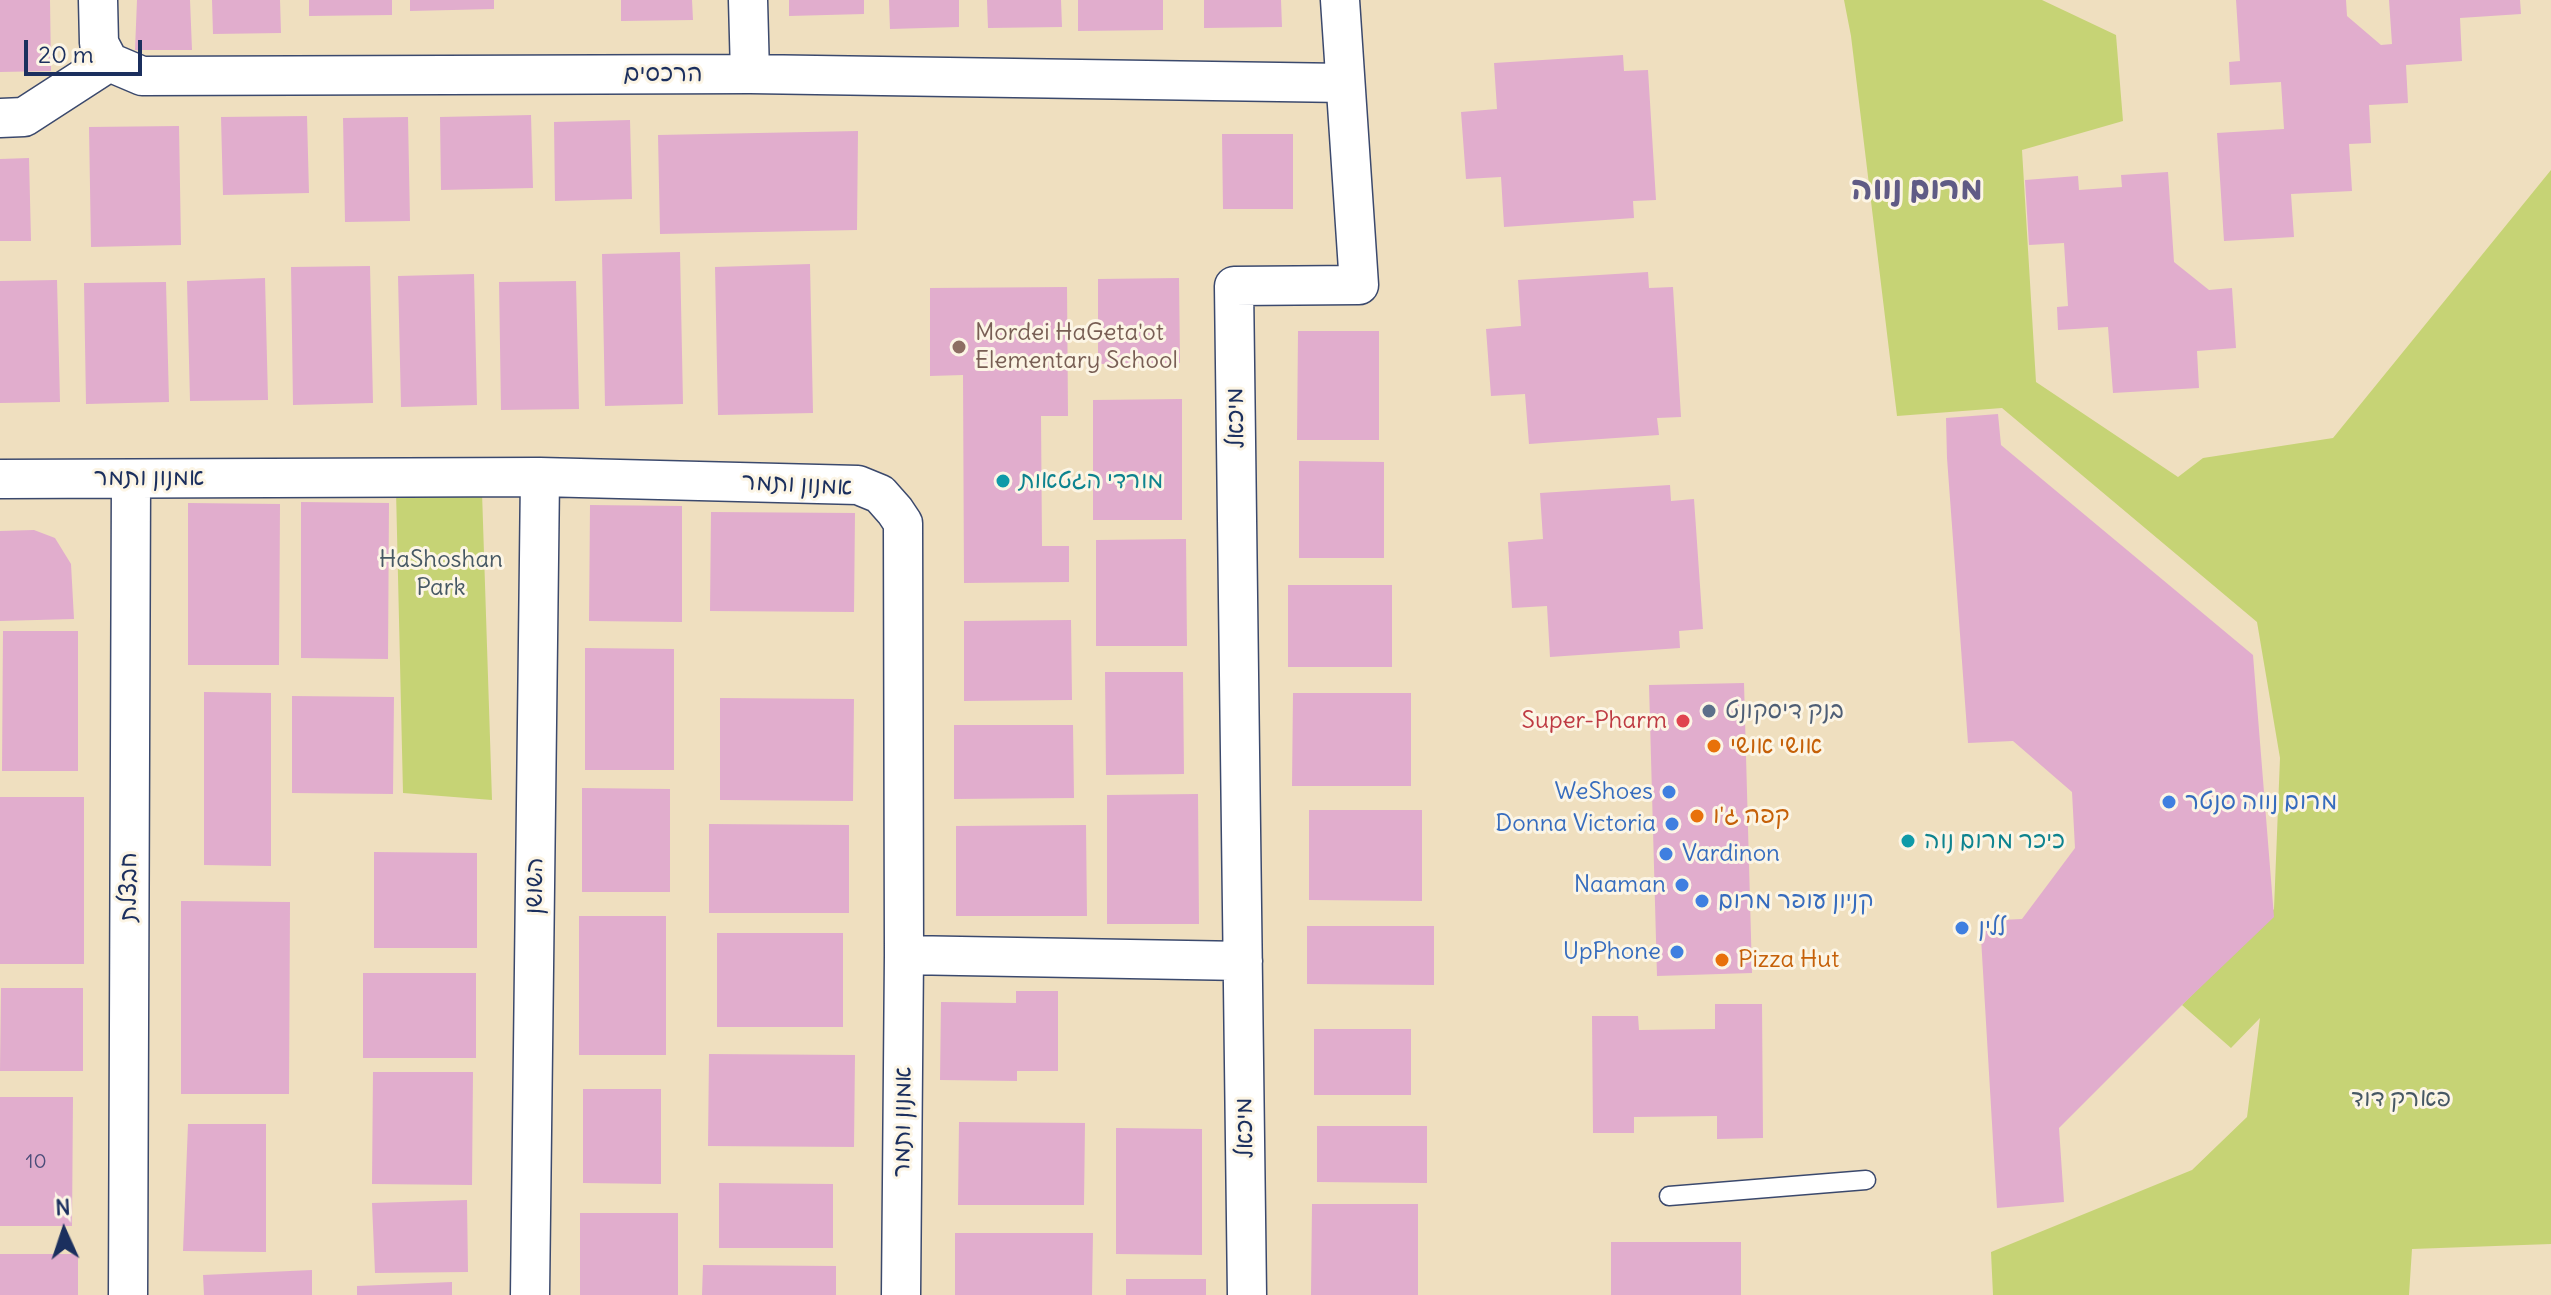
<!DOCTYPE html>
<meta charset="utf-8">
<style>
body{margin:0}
#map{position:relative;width:2551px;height:1295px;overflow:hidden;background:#efdfbf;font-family:Delius,sans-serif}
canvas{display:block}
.north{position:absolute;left:24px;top:1191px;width:80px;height:80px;-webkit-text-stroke:6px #fcf5e5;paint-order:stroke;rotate:357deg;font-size:22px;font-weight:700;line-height:32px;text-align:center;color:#1b2f5e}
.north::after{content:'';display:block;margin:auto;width:28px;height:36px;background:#1b2f5e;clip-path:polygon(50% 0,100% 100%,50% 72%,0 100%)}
.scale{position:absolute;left:24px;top:40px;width:118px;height:36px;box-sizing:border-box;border:4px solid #1b2f5e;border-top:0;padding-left:10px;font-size:24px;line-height:28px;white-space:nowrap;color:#1b2f5e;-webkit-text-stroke:6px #fcf5e5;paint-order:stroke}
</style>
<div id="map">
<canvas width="2551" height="1295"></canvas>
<div class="north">N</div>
<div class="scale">20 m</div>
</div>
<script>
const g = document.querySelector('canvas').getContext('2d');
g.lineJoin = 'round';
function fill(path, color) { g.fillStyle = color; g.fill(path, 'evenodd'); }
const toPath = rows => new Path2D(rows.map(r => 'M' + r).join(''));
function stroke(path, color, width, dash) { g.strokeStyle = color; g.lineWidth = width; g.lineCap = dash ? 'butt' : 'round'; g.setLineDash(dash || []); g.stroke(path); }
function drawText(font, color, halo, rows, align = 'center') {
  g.font = font + ' Delius,"Playpen Sans Hebrew",sans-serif'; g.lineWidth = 6; g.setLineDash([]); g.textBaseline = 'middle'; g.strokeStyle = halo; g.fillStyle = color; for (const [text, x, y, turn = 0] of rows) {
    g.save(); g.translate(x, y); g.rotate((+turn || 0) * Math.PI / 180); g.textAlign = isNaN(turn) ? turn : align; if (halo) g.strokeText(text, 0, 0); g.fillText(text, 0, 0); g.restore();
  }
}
const green = toPath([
 [1844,0,2042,0,2116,35,2123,121,2022,150,2036,382,2178,477,2203,458,2333,438,2551,170,2551,1244,2412,1249,2409,1295,1993,1295,1991,1252,2192,1170,2247,1117,2260,1018,2231,1048,2182,1005,2274,909,2280,758,2257,622,2002,408,1897,416,1851,36],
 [396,490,482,492,492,800,403,793]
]);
const building = toPath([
 [0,0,50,0,51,71,0,72],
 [137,0,190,0,192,50,135,50],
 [212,0,280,0,281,33,213,34],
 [309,0,392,0,392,15,309,16],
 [410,0,494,0,494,9,410,11],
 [621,0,692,0,693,20,621,21],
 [789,0,864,0,864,14,789,16],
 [889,0,959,0,959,27,890,29],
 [987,0,1061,0,1062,27,988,28],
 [1078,0,1163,0,1163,30,1078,31],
 [1204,0,1281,0,1282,27,1204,28],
 [2236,0,2346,0,2347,16,2381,45,2392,44,2389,0,2520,0,2521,14,2460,18,2462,61,2406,65,2408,103,2369,105,2371,143,2349,144,2352,191,2291,194,2294,237,2224,241,2217,133,2284,129,2281,82,2230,85,2229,62,2240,61],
 [1623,55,1624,71,1648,70,1656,200,1633,201,1634,218,1504,227,1501,177,1466,179,1461,112,1497,109,1494,63],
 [531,115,533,188,441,190,440,117],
 [307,116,309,193,223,195,221,117],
 [408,117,410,221,345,222,343,118],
 [630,120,632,199,555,201,554,122],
 [179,126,181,245,91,247,89,127],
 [858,131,857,230,660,234,658,135],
 [1222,134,1293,134,1293,209,1223,209],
 [29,158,31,241,0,241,0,159],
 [2168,172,2174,262,2209,290,2232,288,2236,348,2197,351,2199,388,2113,393,2108,327,2058,330,2057,307,2068,306,2064,243,2029,245,2025,180,2078,176,2079,190,2122,187,2121,175],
 [680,252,683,404,605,406,602,254],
 [810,264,813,413,718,415,715,267],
 [370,266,373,403,293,405,291,267],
 [1648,272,1649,288,1673,287,1681,417,1657,418,1659,435,1529,444,1525,394,1491,396,1486,329,1521,326,1518,280],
 [474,274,477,405,401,407,398,276],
 [265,278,268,400,190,401,187,281],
 [1179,278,1180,363,1098,364,1098,279],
 [57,280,60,402,0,403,0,281],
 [576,281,579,409,501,410,499,282],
 [166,282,169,402,86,404,84,283],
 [1067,287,1068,416,1041,416,1042,546,1069,546,1069,582,964,583,963,375,930,376,930,288],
 [1298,331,1379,331,1379,440,1297,440],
 [1182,399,1182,520,1093,520,1093,400],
 [1998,414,2001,445,2253,655,2274,917,2182,1005,2059,1128,2064,1202,1997,1208,1980,921,2022,919,2075,848,2072,792,2013,741,1968,743,1947,458,1946,418],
 [1299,461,1384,462,1384,558,1299,558],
 [1670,485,1671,501,1694,499,1703,629,1679,631,1680,648,1550,657,1547,606,1512,608,1508,542,1543,539,1540,493],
 [301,502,389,503,388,659,301,658],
 [188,503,280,504,279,665,188,665],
 [590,505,682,506,682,622,589,621],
 [711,512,855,513,854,612,710,611],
 [34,530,55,538,71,564,74,619,0,621,0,531],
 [1186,539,1187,646,1096,646,1096,540],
 [1288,585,1392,585,1392,667,1288,667],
 [1071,620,1072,700,964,701,964,621],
 [3,631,78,631,78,771,2,771],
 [585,648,674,649,674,770,585,770],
 [1105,672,1183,672,1184,774,1106,775],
 [1744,683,1752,973,1657,976,1649,685],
 [204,692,271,693,271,866,204,865],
 [1293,693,1411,693,1411,786,1292,786],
 [292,696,394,697,393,794,292,793],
 [720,698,854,699,853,801,720,800],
 [954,725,1073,725,1074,798,954,799],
 [582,788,670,789,670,892,582,892],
 [1198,794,1199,924,1107,924,1107,795],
 [0,797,84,797,84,964,0,964],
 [1309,810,1422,810,1422,901,1309,900],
 [709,824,849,825,849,913,709,913],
 [1086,825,1087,916,956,916,956,826],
 [374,852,477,853,477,948,374,948],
 [181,901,290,902,289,1094,181,1094],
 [579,916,666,916,666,1055,579,1055],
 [1307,926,1434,926,1434,985,1307,984],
 [717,933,843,933,843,1027,717,1027],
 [363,973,476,973,476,1058,363,1058],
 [1,988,83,988,83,1071,0,1071],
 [1016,991,1058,991,1058,1071,1017,1071,1017,1081,940,1080,941,1002,1016,1003],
 [1715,1004,1762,1004,1763,1138,1717,1139,1717,1116,1634,1117,1634,1133,1593,1133,1592,1016,1638,1016,1639,1030,1715,1029],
 [1314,1029,1411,1029,1411,1095,1314,1095],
 [709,1054,855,1055,854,1147,708,1146],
 [373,1072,473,1072,472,1185,372,1184],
 [583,1089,661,1089,661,1184,583,1183],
 [0,1097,73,1097,72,1226,0,1226],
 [959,1122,1085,1123,1084,1205,958,1205],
 [188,1124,266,1124,266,1252,183,1251],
 [1317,1126,1427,1126,1427,1183,1317,1182],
 [1116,1128,1202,1129,1202,1255,1116,1254],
 [719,1183,833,1184,833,1248,719,1248],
 [467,1200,468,1272,375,1273,372,1203],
 [1312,1204,1418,1204,1418,1295,1311,1295],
 [580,1213,678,1213,678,1295,580,1295],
 [955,1233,1093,1233,1092,1295,955,1295],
 [1611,1242,1741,1242,1741,1295,1611,1295],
 [0,1254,78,1254,78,1295,0,1295],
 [703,1265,836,1266,836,1295,702,1295],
 [312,1270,312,1295,204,1295,203,1275],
 [1126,1279,1206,1279,1206,1295,1126,1295],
 [452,1282,452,1295,357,1295,357,1286]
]);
const lane = toPath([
 [1669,1196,1866,1180]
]);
const street = toPath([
 [98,0,99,43,109,62],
 [748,0,750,74],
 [0,118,24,117,109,62,142,76,750,74,1345,83],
 [0,479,540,477,858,485,880,494,895,511,903,523,904,955,901,1295],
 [904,955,1243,961],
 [128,1295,131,479],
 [530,1295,540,477],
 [1247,1295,1234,286,1359,285,1340,0]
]);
const markers = [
 [959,347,8,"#8d6e63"],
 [1003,481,8,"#0f9aa8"],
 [1709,711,8,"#5c6f8a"],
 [1683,721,8,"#e0444e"],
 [1714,746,8,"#e8710a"],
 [1669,792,8,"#3f7fe0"],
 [2169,802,8,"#3f7fe0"],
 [1697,816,8,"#e8710a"],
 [1672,824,8,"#3f7fe0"],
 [1908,841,8,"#0f9aa8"],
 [1666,854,8,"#3f7fe0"],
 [1682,885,8,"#3f7fe0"],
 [1702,901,8,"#3f7fe0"],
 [1962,928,8,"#3f7fe0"],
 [1677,952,8,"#3f7fe0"],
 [1722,960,8,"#e8710a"]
];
const numberNames = [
 ["10",36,1162]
];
const streetNames = [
 ["הרכסים",663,74],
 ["מיכאל",1236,418,-91],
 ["אמנון ותמר",149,478],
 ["אמנון ותמר",797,485,3],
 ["השושן",535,886,-89],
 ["חבצלת",129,887,-90],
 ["אמנון ותמר",903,1122,-89],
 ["מיכאל",1245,1128,-91]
];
const educationNames = [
 ["Mordei HaGeta'ot",975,333],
 ["Elementary School",975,361]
];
const cultureNames = [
 ["מורדי הגטאות",1019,481],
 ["כיכר מרום נוה",1924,841]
];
const parkNames = [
 ["HaShoshan",441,560],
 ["Park",441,588],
 ["פארק דוד",2401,1099]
];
const serviceNames = [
 ["בנק דיסקונט",1725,711]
];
const healthNames = [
 ["Super-Pharm",1667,721]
];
const foodNames = [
 ["אושי אושי",1730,746],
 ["קפה ג'ו",1713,816],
 ["Pizza Hut",1738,960]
];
const shopNames = [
 ["WeShoes",1653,792],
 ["מרום נווה סנטר",2185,802,"left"],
 ["Donna Victoria",1656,824],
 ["Vardinon",1682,854,"left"],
 ["Naaman",1666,885],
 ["קניון עופר מרום",1718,901,"left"],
 ["ללין",1978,928,"left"],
 ["UpPhone",1661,952]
];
const districtNames = [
 ["מרום נווה",1917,190]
];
fill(green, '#c6d375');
fill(building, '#e1adcd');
stroke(lane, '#3b496d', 21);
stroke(street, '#3b496d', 41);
stroke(lane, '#fff', 18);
stroke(street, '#fff', 38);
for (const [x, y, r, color] of markers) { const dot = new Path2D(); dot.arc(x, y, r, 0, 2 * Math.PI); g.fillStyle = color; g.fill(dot); stroke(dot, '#fcf5e5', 3); }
drawText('20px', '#4c4e7a', null, numberNames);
drawText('24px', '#1b2f5e', '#fcf5e5', streetNames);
drawText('24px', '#785e54', '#fcf5e5', educationNames, 'left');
drawText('24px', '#0d838f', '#fcf5e5', cultureNames, 'left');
drawText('24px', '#465864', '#fcf5e5', parkNames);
drawText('24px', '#4e5e75', '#fcf5e5', serviceNames, 'left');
drawText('24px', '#be3a42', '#fcf5e5', healthNames, 'right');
drawText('24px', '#c56008', '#fcf5e5', foodNames, 'left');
drawText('24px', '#366cbe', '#fcf5e5', shopNames, 'right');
drawText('bold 32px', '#605b85', '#fcf5e5', districtNames);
</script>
